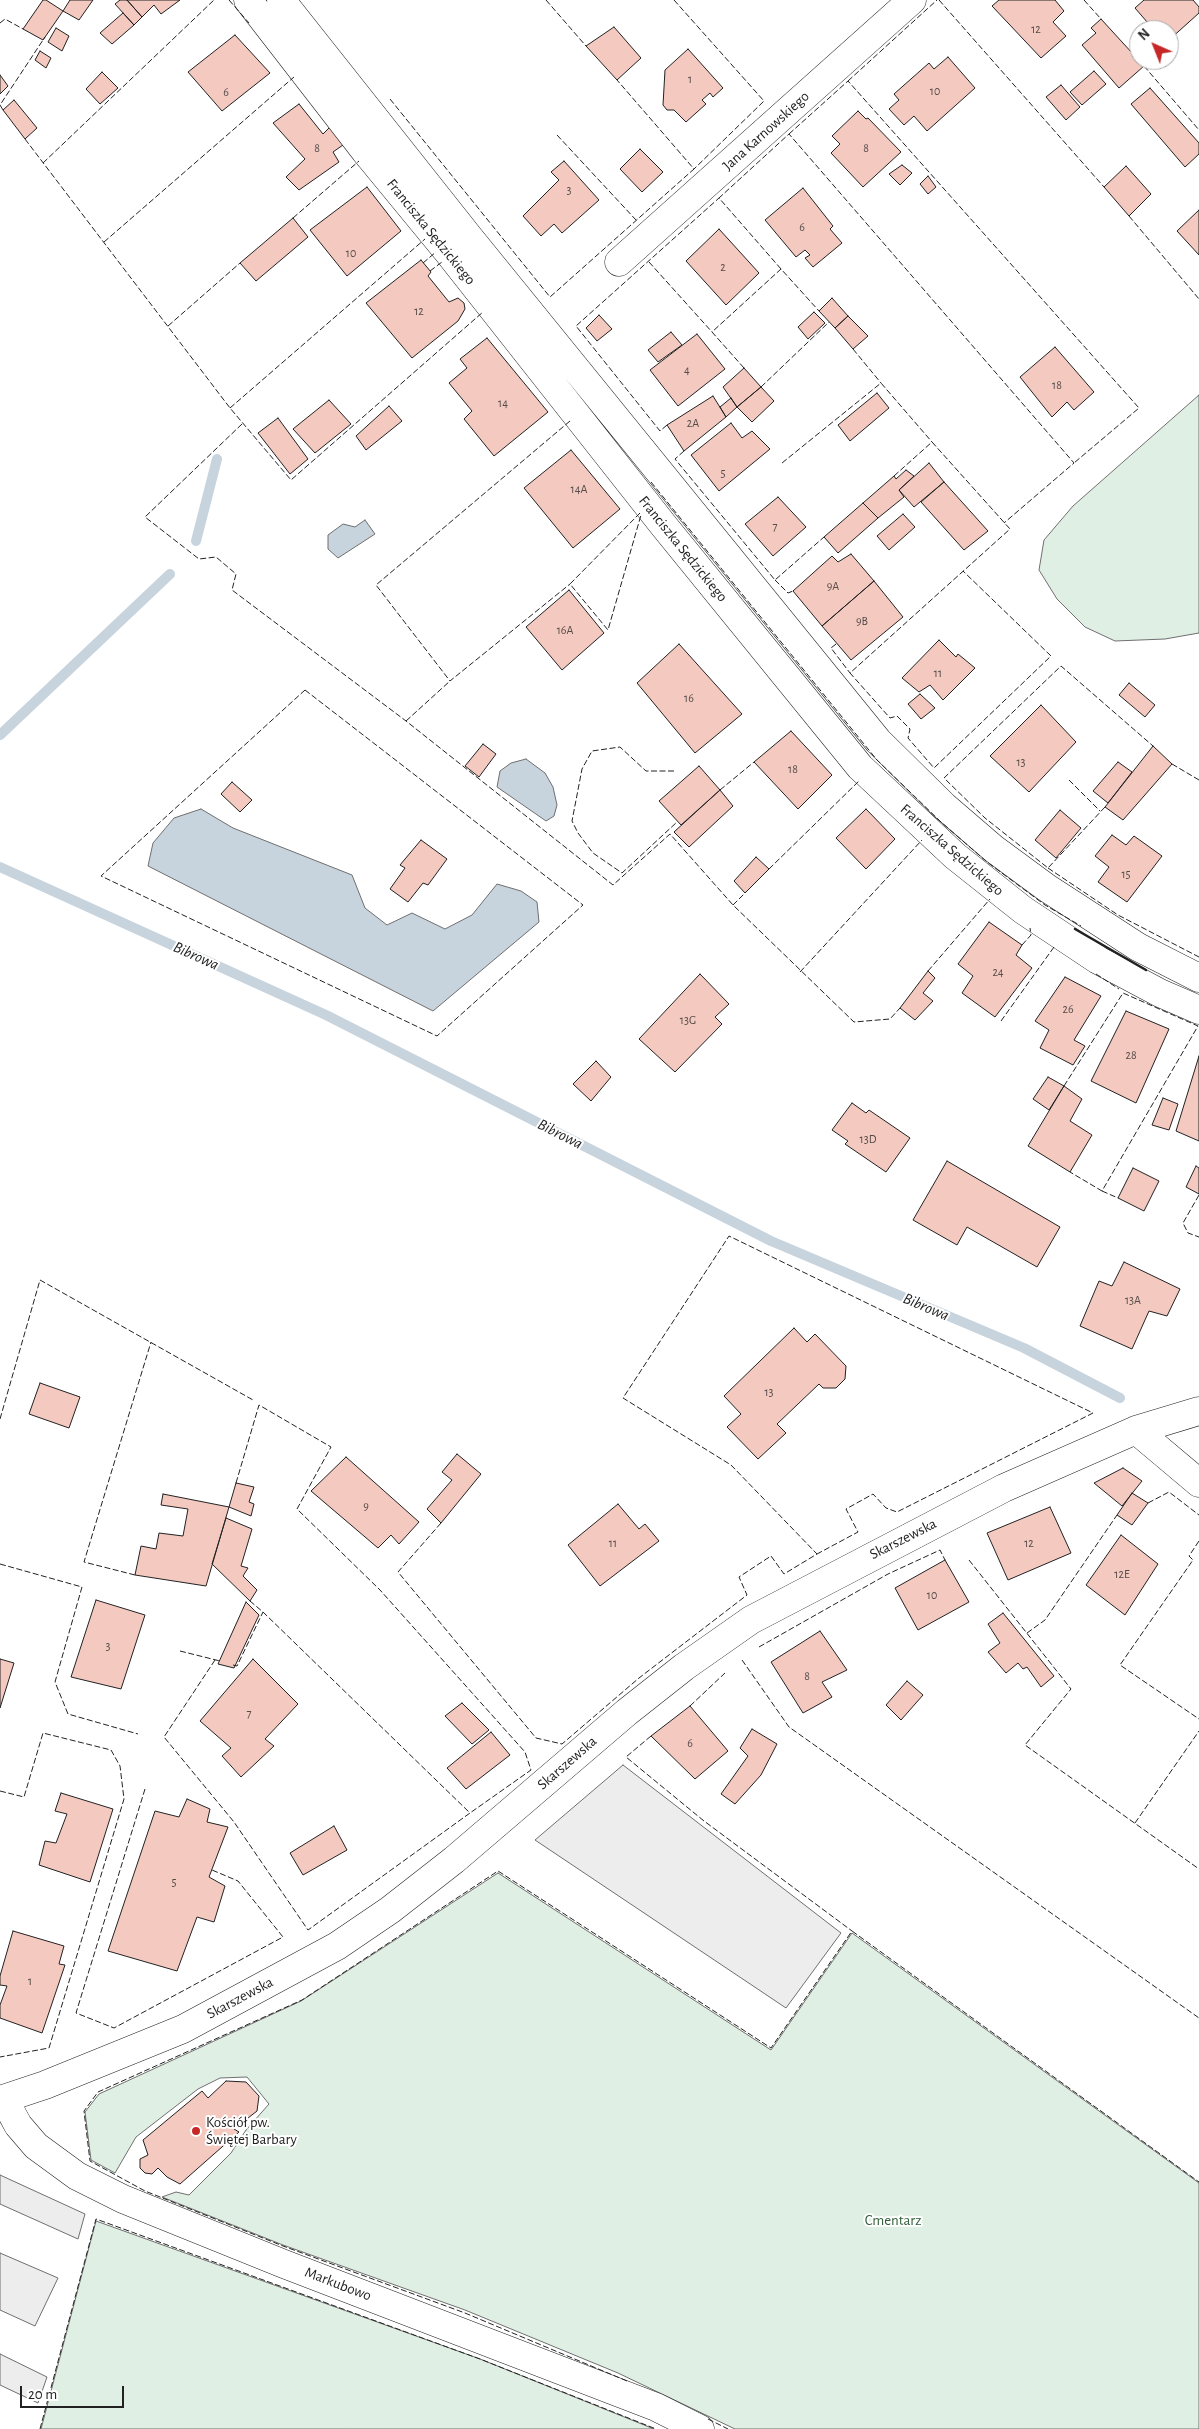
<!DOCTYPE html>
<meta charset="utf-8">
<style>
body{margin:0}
#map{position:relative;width:1199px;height:2429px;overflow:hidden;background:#fff;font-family:"Alegreya Sans",sans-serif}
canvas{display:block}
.north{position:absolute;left:1129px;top:20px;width:50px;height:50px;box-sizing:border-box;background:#fff;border:1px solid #a7a7a7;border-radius:50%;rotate:316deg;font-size:14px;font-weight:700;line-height:20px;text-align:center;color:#222}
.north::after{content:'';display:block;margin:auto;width:18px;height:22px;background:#c62828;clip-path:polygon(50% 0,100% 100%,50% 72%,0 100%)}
.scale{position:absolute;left:20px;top:2386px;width:104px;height:22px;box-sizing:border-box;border:2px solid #222;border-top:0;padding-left:6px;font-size:15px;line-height:18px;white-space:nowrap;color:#222;-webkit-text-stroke:4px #fff;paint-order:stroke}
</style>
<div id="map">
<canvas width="1199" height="2429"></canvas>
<div class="north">N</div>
<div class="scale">20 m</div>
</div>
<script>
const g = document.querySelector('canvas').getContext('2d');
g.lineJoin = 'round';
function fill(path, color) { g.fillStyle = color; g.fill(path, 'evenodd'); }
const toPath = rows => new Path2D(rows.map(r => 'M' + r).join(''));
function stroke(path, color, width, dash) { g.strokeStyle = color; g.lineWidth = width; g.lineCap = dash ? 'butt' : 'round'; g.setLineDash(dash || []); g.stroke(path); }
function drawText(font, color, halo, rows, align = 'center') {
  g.font = font + ' "Alegreya Sans",sans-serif'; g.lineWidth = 4; g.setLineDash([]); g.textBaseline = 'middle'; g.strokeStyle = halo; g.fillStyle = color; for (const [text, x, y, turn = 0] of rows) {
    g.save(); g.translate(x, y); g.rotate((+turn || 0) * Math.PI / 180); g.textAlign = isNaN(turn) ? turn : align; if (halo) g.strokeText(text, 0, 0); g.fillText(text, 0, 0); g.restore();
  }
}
const green = toPath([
 [1199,395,1199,633,1165,639,1115,641,1085,627,1057,599,1039,570,1044,540,1073,506,1199,395],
 [498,1873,771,2050,852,1933,1199,2183,1199,2429,735,2429,618,2373,465,2310,283,2245,162,2197,176,2192,189,2195,231,2153,246,2130,269,2104,247,2077,220,2078,198,2089,136,2137,115,2173,91,2160,85,2112,99,2094,301,2001,498,1873],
 [96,2221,480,2359,654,2429,41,2429,96,2221]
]);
const parking = toPath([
 [623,1765,841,1933,786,2008,535,1840,623,1765],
 [0,2175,85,2214,78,2239,0,2204,0,2175],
 [0,2253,58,2278,35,2326,0,2310,0,2253],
 [0,2354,47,2377,38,2403,0,2385,0,2354]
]);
const water = toPath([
 [365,520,375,534,338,558,328,549,328,535,343,524,355,527,365,520],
 [526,759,545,773,553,787,557,805,554,816,546,821,497,787,500,771,511,763,526,759],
 [201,809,233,828,352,875,365,908,387,925,412,913,445,929,472,915,497,884,521,891,537,902,539,922,433,1011,148,866,153,843,174,818,201,809]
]);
const stream = toPath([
 [196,541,217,459],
 [0,735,170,574],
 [0,867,326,1015,771,1241,1024,1348,1120,1398]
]);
const building = toPath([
 [43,0,46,0,63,11,43,40,23,29,43,0],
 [70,0,93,0,79,20,63,11,70,0],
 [120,0,127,0,142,17,134,25,115,4,120,0],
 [127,0,180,0,161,14,154,5,142,17,127,0],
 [999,0,1055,0,1064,11,1053,22,1066,36,1041,58,992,6,999,0],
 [1144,0,1193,0,1199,7,1199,13,1169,40,1169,30,1154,30,1135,8,1144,0],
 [123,13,134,25,112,44,100,33,123,13],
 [1101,19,1144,66,1119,88,1082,45,1096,33,1091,28,1101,19],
 [614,27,641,58,617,80,586,46,614,27],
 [56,28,69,36,62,51,48,42,56,28],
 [235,35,270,73,222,111,188,72,235,35],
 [688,49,723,88,713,97,710,93,702,100,706,104,686,122,674,110,667,110,663,105,665,70,688,49],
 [40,51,51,58,46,68,35,60,40,51],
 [948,57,975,88,927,131,914,116,904,125,889,109,899,100,894,94,929,63,934,69,948,57],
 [1094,71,1106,84,1082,105,1070,92,1094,71],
 [102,72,118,88,100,104,86,89,102,72],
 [0,75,8,86,0,94,0,75],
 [1061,85,1080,107,1066,120,1046,97,1061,85],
 [1150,88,1199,143,1199,154,1185,167,1131,104,1150,88],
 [14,100,37,128,25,139,3,110,14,100],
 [299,104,323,134,330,127,343,145,333,152,339,162,299,190,286,177,305,159,273,123,299,104],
 [858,111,866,119,868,118,901,152,863,187,831,153,840,144,832,136,858,111],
 [640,149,663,172,642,192,620,169,640,149],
 [564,161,599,200,562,233,554,224,541,236,523,216,559,180,551,172,564,161],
 [902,165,912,173,900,185,889,174,902,165],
 [1126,166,1151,194,1129,216,1104,187,1126,166],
 [928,176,936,187,928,194,920,184,928,176],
 [367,187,401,231,347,276,310,230,367,187],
 [803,188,833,226,830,229,842,243,813,267,805,258,810,255,805,250,796,257,765,220,803,188],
 [1199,210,1199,255,1177,231,1199,210],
 [293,218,308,237,256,281,240,263,293,218],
 [719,229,759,273,726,305,686,261,719,229],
 [421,260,431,272,428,276,449,302,458,298,464,303,465,309,458,321,412,358,366,303,421,260],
 [832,298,848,316,835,328,819,311,832,298],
 [814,312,825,323,808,339,798,327,814,312],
 [599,315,612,329,597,341,586,328,599,315],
 [848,316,868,336,853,349,835,328,848,316],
 [671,332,682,345,658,362,648,350,671,332],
 [697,334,725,369,678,406,650,370,697,334],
 [487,338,548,412,494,456,464,419,472,411,449,383,467,368,460,359,487,338],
 [1055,347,1094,392,1074,410,1067,402,1052,417,1020,377,1055,347],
 [744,368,761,387,737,407,723,387,744,368],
 [761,387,774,401,752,422,737,407,761,387],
 [877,393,889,408,850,441,838,425,877,393],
 [713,396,726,417,684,451,667,425,713,396],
 [731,398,737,407,726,417,720,407,731,398],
 [329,400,351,424,315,453,293,429,329,400],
 [389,406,402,421,366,450,356,436,389,406],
 [278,418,308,459,290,474,258,433,278,418],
 [731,423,742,438,752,431,770,449,719,491,691,455,731,423],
 [571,450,620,509,573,548,524,488,571,450],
 [929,463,944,482,914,507,899,490,929,463],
 [906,470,914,476,899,490,904,497,878,518,863,503,894,476,896,479,906,470],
 [944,482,988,531,964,550,921,502,944,482],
 [778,497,806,527,773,556,745,524,778,497],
 [863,503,878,518,838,553,824,537,863,503],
 [903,514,915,527,889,550,877,536,903,514],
 [851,554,874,581,822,626,793,591,832,556,838,562,851,554],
 [874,581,903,617,851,660,822,626,874,581],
 [569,590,604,633,562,670,526,627,569,590],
 [939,640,956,657,958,654,975,668,943,700,930,685,919,692,902,678,939,640],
 [679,644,742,714,695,753,637,683,679,644],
 [1129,683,1155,705,1145,717,1119,695,1129,683],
 [920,694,935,708,921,719,908,704,920,694],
 [1041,705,1076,742,1029,792,990,756,1041,705],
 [791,731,832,775,798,809,754,762,791,731],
 [483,744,496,754,479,777,465,766,483,744],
 [1153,746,1172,764,1123,820,1105,807,1153,746],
 [1118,762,1132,772,1108,803,1093,791,1118,762],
 [699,766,720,790,681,825,659,801,699,766],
 [232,782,252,800,240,812,221,794,232,782],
 [720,790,733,806,689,847,674,832,720,790],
 [866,809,895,839,866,869,836,838,866,809],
 [1060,810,1081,828,1056,858,1035,840,1060,810],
 [1112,835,1126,845,1134,836,1162,856,1127,902,1098,882,1109,867,1095,856,1112,835],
 [421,840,447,859,428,885,423,883,408,902,390,889,405,868,400,865,421,840],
 [756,857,769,869,745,893,734,881,756,857],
 [989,922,1022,945,1016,955,1032,968,995,1017,962,993,973,976,958,964,989,922],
 [928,971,935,978,923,993,933,1001,915,1020,900,1008,928,971],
 [700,974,729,1004,715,1017,722,1024,675,1072,639,1039,700,974],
 [1065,977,1101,996,1074,1040,1085,1046,1073,1065,1040,1048,1049,1030,1035,1021,1065,977],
 [1126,1011,1169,1029,1136,1103,1091,1081,1126,1011],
 [1199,1056,1199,1141,1176,1131,1199,1056],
 [596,1061,611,1077,591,1101,573,1084,596,1061],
 [1048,1077,1064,1086,1049,1110,1033,1099,1048,1077],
 [1064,1086,1082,1099,1070,1121,1092,1135,1070,1172,1028,1146,1064,1086],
 [1163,1098,1178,1104,1169,1130,1152,1125,1163,1098],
 [852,1103,866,1113,869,1110,910,1138,886,1172,845,1144,848,1141,832,1130,852,1103],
 [947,1161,1060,1227,1037,1267,967,1227,957,1245,913,1220,947,1161],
 [1196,1166,1199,1168,1199,1194,1186,1187,1196,1166],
 [1133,1168,1159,1181,1144,1211,1118,1198,1133,1168],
 [1124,1262,1180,1289,1167,1316,1149,1311,1132,1349,1080,1326,1099,1281,1112,1286,1124,1262],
 [794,1328,807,1342,815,1334,846,1366,845,1379,836,1388,823,1388,819,1384,777,1424,786,1433,758,1459,727,1427,741,1414,724,1396,794,1328],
 [40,1383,80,1397,69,1428,29,1414,40,1383],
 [457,1454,481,1474,441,1523,427,1509,452,1480,442,1472,457,1454],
 [346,1457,419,1522,399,1544,391,1535,378,1548,311,1491,346,1457],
 [1123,1468,1142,1481,1122,1506,1094,1483,1123,1468],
 [236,1483,254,1487,249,1502,254,1504,251,1516,229,1507,236,1483],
 [1132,1493,1148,1503,1132,1525,1117,1515,1132,1493],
 [163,1494,229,1507,206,1586,135,1575,141,1546,156,1549,159,1533,183,1536,188,1509,161,1505,163,1494],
 [618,1504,639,1529,645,1524,659,1541,600,1586,568,1545,618,1504],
 [1050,1507,1071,1553,1008,1580,987,1533,1050,1507],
 [226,1518,252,1529,241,1566,248,1568,243,1576,257,1590,250,1601,212,1564,226,1518],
 [1121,1535,1158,1564,1125,1615,1086,1585,1121,1535],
 [945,1560,969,1602,918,1630,895,1588,945,1560],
 [96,1600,145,1615,121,1689,71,1677,96,1600],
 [246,1602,259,1615,234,1668,218,1664,246,1602],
 [1003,1613,1054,1676,1041,1687,1027,1667,1023,1669,1018,1663,1006,1673,988,1652,1000,1643,988,1624,1003,1613],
 [820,1631,847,1670,822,1682,832,1697,803,1713,771,1662,820,1631],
 [0,1659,14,1663,0,1708,0,1659],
 [253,1659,298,1704,265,1739,274,1746,241,1777,222,1756,231,1748,200,1721,253,1659],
 [907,1681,923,1695,901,1720,886,1705,907,1681],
 [462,1703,489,1730,472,1744,445,1716,462,1703],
 [690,1706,728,1751,695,1779,651,1736,690,1706],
 [752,1729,777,1744,761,1775,735,1804,721,1794,748,1756,740,1748,752,1729],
 [491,1732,510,1755,466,1789,447,1768,491,1732],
 [61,1793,113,1809,90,1882,39,1865,45,1841,56,1843,67,1814,55,1811,61,1793],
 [187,1799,210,1809,207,1822,228,1827,209,1877,225,1886,214,1922,197,1917,177,1971,108,1951,155,1811,179,1817,187,1799],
 [334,1826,347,1850,303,1875,290,1853,334,1826],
 [13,1931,64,1946,59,1964,65,1965,42,2033,0,2018,0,2005,7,1986,0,1985,0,1976,13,1931],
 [226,2081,246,2082,259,2096,257,2111,234,2129,239,2132,180,2184,167,2177,158,2168,152,2174,145,2173,140,2168,140,2159,148,2155,143,2140,202,2091,208,2098,226,2081]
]);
const minor = toPath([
 [248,0,365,151,448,252,664,526,860,767,955,856,1023,910,1098,960,1160,993,1199,1010],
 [281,0,468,236,878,741,944,806,994,849,1047,888,1138,947,1199,978],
 [619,262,912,0],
 [1136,1430,1199,1483],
 [4,2099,18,2125,36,2146,77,2176,123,2199,284,2264,656,2407,700,2429],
 [0,2100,45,2085,183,2029,337,1946,390,1910,454,1860,627,1712,684,1667,751,1620,1004,1488,1136,1430,1199,1411]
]);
const fence = toPath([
 [229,0,249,23],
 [546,0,586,46],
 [674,0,764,101,694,169],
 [939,0,1104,187],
 [1084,0,1101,19],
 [0,23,5,19,23,29],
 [1144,66,1199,130],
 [848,81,937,0],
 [390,99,550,297,694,169,617,80],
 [3,110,0,105,45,37],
 [789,134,848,81,1139,408,1074,463],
 [557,135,636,220],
 [25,139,230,408,291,480,483,312],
 [43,163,214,0],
 [1129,216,1199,299],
 [293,218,359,161],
 [104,242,294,77],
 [649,262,712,332],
 [423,263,436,252],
 [781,269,719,198,789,134,1074,463,1004,523],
 [430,271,442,262],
 [168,326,240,263],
 [853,349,881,383],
 [744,368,712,332,781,269,819,311],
 [761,387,829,322],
 [230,408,425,239],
 [570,421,376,585,450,681,570,584],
 [242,424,145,517,199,559,216,557,236,574,232,590,406,721,613,885,670,834,733,905,854,1022,890,1019,900,1008],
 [667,425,660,431,576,326,719,198],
 [684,451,675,459,775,580,824,537],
 [782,463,881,383,932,442],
 [894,476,932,442,1010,529,850,673,890,718,897,716,910,729,908,738,934,768,1051,656,963,571],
 [651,482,877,760,941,822,987,862,1045,905,1081,926],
 [640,513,570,584,608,630,641,515],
 [775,580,788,593,793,591],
 [836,644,831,648,850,673],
 [305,690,583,905,437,1036,101,876,305,690],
 [406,721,450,681],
 [1172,764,1199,780],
 [674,771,646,771,620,747,592,751,582,769,572,821,578,833,593,853,622,873,677,822],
 [1069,780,1100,811],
 [720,790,754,762],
 [1105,807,1048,868,985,818,944,778,1061,666,1153,746],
 [1048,868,1118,915,1199,957],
 [769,869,860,780],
 [733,905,745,893],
 [1022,945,1031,935,1030,928],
 [928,971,990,899],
 [800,972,922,840],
 [1096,974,1119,989],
 [1001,1021,1054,947,1056,948],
 [1064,1086,1123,993,1198,1026,1102,1191,1070,1172],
 [1102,1191,1118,1198],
 [1199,1195,1183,1223,1188,1233,1199,1237],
 [0,1419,40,1280,253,1400],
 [236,1483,259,1405,331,1447,297,1509,380,1590,525,1752,531,1770,470,1813],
 [1148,1503,1169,1492,1199,1515],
 [441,1523,398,1572,536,1738,562,1744,639,1678,747,1595,739,1577,771,1556,784,1574,817,1554,731,1465,623,1398,729,1236,1093,1413,897,1512,886,1508,873,1494,846,1509,858,1532,817,1554],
 [1199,1541,1189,1556,1193,1560,1120,1665,1199,1719],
 [969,1560,1071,1689,1025,1745,1199,1869],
 [0,1564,82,1587,55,1682,68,1714,138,1734],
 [135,1575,84,1562,151,1342],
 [1027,1633,1045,1620,1117,1515],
 [759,1647,888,1574,940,1550,945,1560],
 [180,1651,220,1661],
 [215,1660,164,1737,234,1822,308,1930,470,1813,263,1612,250,1601,249,1603],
 [742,1660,789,1727,1199,2018],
 [233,1665,237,1666,263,1612],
 [690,1706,725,1673],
 [651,1736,626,1757,704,1821,852,1931],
 [145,1789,76,2013,114,2028,283,1937,238,1881,212,1870],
 [0,1791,24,1797,43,1733,111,1750,120,1766,124,1799,49,2048,0,2057],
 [1135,1823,1199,1731],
 [627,2381,465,2313,283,2246,145,2191,90,2161,84,2111,98,2092,302,2000,498,1871,771,2048,852,1931,1199,2182],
 [708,2419,728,2429],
 [40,2429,96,2219,480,2359,656,2429]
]);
const wall = toPath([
 [1075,929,1146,970]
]);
const markers = [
 [196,2131,5,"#c62828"]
];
const numberNames = [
 ["12",1036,29],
 ["1",690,79],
 ["10",935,91],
 ["6",226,92],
 ["8",317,148],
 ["8",866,148],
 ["3",569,190],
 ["6",802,227],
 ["10",351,253],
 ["2",723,267],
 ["12",419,311],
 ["4",687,370],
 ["18",1057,385],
 ["14",503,403],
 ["2A",693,423],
 ["5",723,473],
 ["14A",579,489],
 ["7",775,526],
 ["9A",833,586],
 ["9B",862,621],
 ["16A",565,630],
 ["11",938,673],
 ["16",689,698],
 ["13",1021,762],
 ["18",793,769],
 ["15",1126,874],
 ["24",998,972],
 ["26",1068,1009],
 ["13G",688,1020],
 ["28",1131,1055],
 ["13D",868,1139],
 ["13A",1133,1300],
 ["13",769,1392],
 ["9",366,1506],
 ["11",613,1543],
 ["12",1029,1543],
 ["12E",1122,1574],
 ["10",932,1595],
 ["3",108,1646],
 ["8",807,1676],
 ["7",249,1713],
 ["6",690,1743],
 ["5",174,1882],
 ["1",30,1981]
];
const streetNames = [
 ["Jana Karnowskiego",766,131,-42],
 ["Franciszka Sędzickiego",431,232,51],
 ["Franciszka Sędzickiego",683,549,51],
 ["Franciszka Sędzickiego",952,850,41],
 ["Skarszewska",903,1539,-27],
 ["Skarszewska",567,1763,-41],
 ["Skarszewska",240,1998,-28],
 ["Markubowo",338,2284,21]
];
const poiNames = [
 ["Kościół pw.",206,2122],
 ["Świętej Barbary",206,2139]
];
const parkNames = [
 ["Cmentarz",893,2220]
];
const waterNames = [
 ["Bibrowa",196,956,24],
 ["Bibrowa",560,1134,27],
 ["Bibrowa",926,1307,23]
];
fill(green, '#e0efe3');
stroke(green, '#6f6f6f', 1);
fill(parking, '#ededed');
stroke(parking, '#6f6f6f', 1);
fill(water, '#c7d3dd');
stroke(water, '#6f6f6f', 1);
stroke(stream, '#c7d3dd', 10);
fill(building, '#f3c9c0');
stroke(building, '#222', 1);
stroke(minor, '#222', 29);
stroke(minor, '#fff', 28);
stroke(fence, '#222', 1, [6, 2.5]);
stroke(wall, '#222', 2.5);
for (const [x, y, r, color] of markers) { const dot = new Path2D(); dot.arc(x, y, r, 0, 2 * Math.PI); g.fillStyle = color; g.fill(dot); stroke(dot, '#fff', 2); }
drawText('12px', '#564c4a', null, numberNames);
drawText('15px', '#222', '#fff', streetNames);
drawText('15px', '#222', '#fff', poiNames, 'left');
drawText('15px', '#2f5e38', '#fff', parkNames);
drawText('italic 16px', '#222', '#fff', waterNames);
</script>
